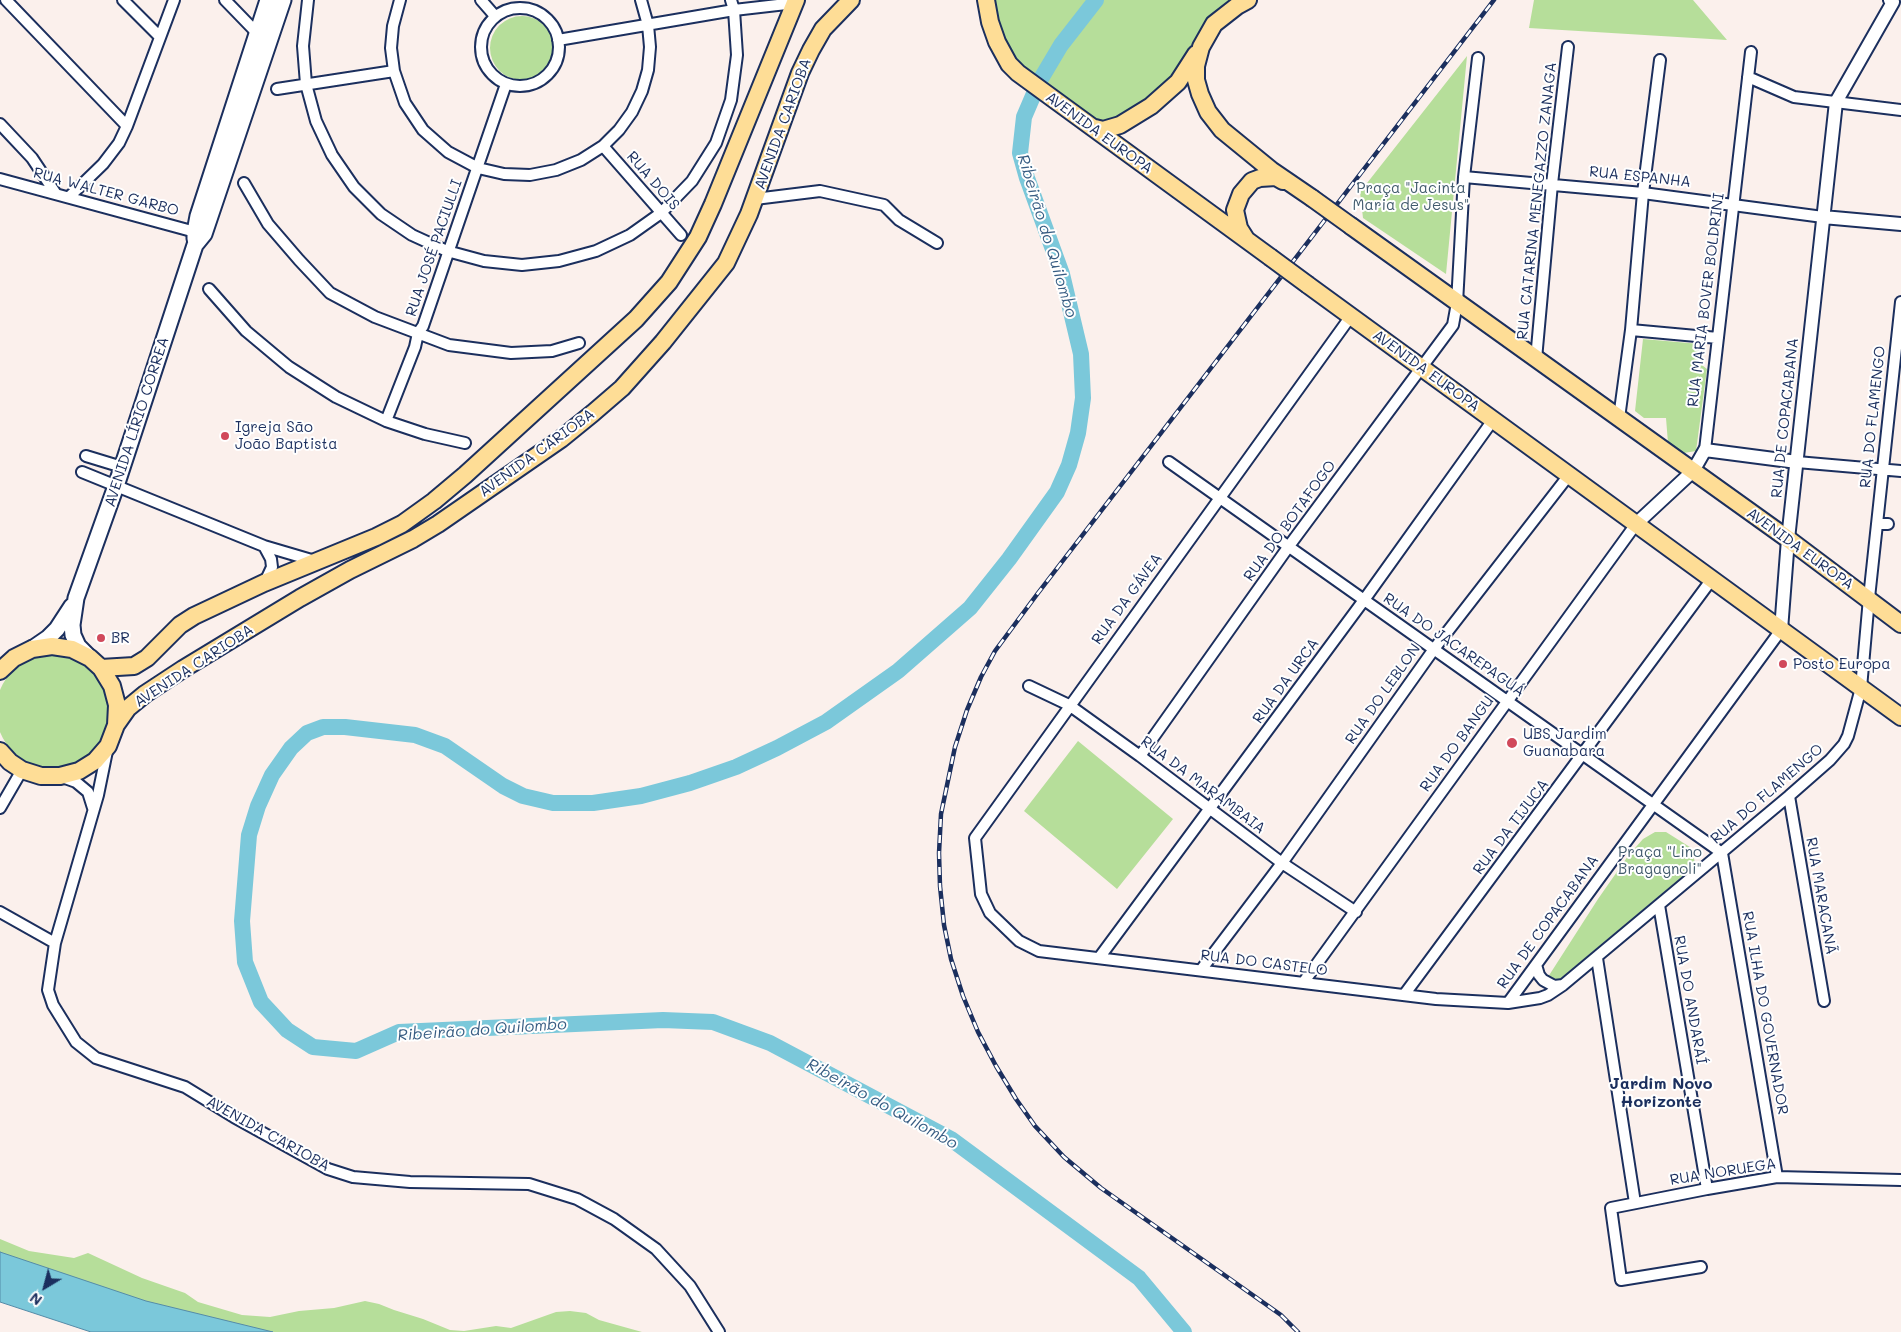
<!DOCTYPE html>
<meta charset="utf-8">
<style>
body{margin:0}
#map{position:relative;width:1901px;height:1332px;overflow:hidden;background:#fbf0ec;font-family:Mali,sans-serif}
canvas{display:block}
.north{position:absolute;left:20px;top:1262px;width:50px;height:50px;-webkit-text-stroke:4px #fff;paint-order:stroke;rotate:217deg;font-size:14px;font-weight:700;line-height:20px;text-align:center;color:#1b2f5e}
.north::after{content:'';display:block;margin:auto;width:18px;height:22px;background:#1b2f5e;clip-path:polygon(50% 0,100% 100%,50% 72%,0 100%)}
</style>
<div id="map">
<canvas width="1901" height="1332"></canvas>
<div class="north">N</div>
</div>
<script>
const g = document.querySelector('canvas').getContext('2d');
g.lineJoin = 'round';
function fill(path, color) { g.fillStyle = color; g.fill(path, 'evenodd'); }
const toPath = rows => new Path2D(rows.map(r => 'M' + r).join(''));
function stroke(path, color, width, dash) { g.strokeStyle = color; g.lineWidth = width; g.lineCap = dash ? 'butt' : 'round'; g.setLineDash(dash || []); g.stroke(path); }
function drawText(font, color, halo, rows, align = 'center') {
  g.font = font + ' Mali,sans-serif'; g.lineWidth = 4; g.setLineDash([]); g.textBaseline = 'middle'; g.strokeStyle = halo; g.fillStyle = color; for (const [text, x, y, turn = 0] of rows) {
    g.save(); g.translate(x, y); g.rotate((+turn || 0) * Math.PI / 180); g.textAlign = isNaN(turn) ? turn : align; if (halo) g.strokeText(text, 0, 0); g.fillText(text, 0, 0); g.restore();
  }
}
const green = toPath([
 [994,0,1236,0,1196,45,1166,86,1112,123,1099,122,1015,60,998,27],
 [1534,0,1693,0,1727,40,1529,28],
 '490 48a32 32 0 1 1 64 0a32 32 0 1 1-64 0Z',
 [1467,56,1446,274,1363,218,1360,192],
 [1643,339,1700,344,1698,362,1707,369,1696,451,1684,453,1668,443,1666,418,1644,418,1635,411],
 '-4 711a57 57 0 1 1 114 0a57 57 0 1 1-114 0Z',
 [1078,741,1173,819,1117,889,1024,811],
 [1655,832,1666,832,1693,849,1695,866,1555,983,1548,977,1598,899,1628,856,1643,839],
 [0,1239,29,1251,74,1258,88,1253,142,1278,185,1293,198,1302,242,1315,270,1317,299,1311,334,1308,365,1301,379,1304,394,1310,423,1319,450,1330,464,1331,496,1326,511,1328,556,1312,570,1311,586,1313,599,1320,642,1332,256,1332,0,1263]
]);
const water = toPath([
 [0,1252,146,1301,273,1332,91,1332,0,1302,0,1252]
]);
const river = toPath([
 [1096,0,1061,45,1039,82,1024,117,1020,153,1027,178,1062,274,1081,354,1083,398,1078,433,1069,465,1057,492,1009,559,970,608,898,671,826,722,777,748,736,767,690,783,641,796,593,803,553,803,523,796,503,786,445,746,415,735,345,727,323,727,307,733,291,748,272,775,258,806,249,835,242,921,245,962,261,1002,287,1030,313,1047,356,1051,399,1032,663,1020,713,1022,770,1043,951,1139,1139,1278,1184,1332]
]);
const minor = toPath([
 [6,0,127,126],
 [123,0,160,37],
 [225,0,257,33,262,35],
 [308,0,303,46,306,84,316,121,332,155,354,187,381,214,412,235,447,251,484,261,522,265,559,261,596,251,630,235,661,213,692,181,716,143,731,100,737,55,734,10,731,0],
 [400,0,393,26,391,48,394,71,405,103,423,130,448,152,478,168,504,174,530,175,556,170,581,160,603,146,619,130,632,112,642,91,648,70,650,47,648,25,641,0],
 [481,0,495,16],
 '481 47a39 39 0 1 1 78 0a39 39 0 1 1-78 0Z',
 [558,40,734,10,795,3],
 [1748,77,1794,97,1901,110],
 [277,89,394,71],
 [0,124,32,158,56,194],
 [603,146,681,235],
 [1464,177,1643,193,1823,217],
 [0,179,199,233],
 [244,183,268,224,299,260,330,293,375,317,449,345,511,353,552,351,579,343],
 [69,197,103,164,119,143,127,126,174,0],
 [755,199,820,191,884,205,899,220,937,243],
 [209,289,246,331,289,367,336,397,386,421,425,434,465,443],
 [1351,316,975,838,981,894,990,913,1019,941,1039,951,1436,999,1508,1003,1540,998,1548,995,1563,985,1789,796,1830,760,1844,744,1848,736,1861,688,1869,598,1901,302],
 [1631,330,1718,338],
 [1536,359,1552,184,1568,47],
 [1619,418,1631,330,1643,193,1660,60],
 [386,421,415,347,418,333,423,326,506,84],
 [1705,450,1751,52],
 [86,456,122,467],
 [1169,462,1722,853,1777,1177],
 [1797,462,1901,471],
 [82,472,264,546,315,561],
 [1877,524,1888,524],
 [264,546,271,559,272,567,265,582],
 [1029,686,1069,705,1140,756,1282,863,1356,912],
 [107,751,98,795,55,943,48,990,53,1005,76,1042,96,1058,185,1087,234,1117,328,1169,353,1177,410,1182,529,1184,577,1199,614,1219,656,1249,690,1286,719,1332],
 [1140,756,1289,546,1453,325,1457,303,1464,177,1478,58],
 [62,777,76,782,88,792,93,808],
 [1789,796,1824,1001],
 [0,808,22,770],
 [1659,905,1707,1189],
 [0,912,55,943],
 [1099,958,1364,600,1493,420],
 [1597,958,1635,1203],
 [1536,965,1539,975,1543,980,1554,986,1563,985],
 [1201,970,1282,863,1434,649,1569,475],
 [1303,983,1636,524],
 [1404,995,1712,579],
 [1508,1003,1781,630],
 [1701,1267,1621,1280,1611,1208,1707,1189,1777,1177,1901,1180]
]);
const tertiary = toPath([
 [1823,217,1901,224],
 [1636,524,1693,471,1705,450,1797,462],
 [1781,630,1788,539,1836,102,1893,2,1890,0]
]);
const secondary = toPath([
 [195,239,195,232,198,216,268,0],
 [32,649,48,638,57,629,72,606],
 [89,657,78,646,73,635,72,625,76,598,116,486,195,245,204,234,283,0]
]);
const primary = toPath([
 [986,0,990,22,997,42,1009,64,1018,73,1270,257],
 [1248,0,1237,6,1214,24,1201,47,1196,66,1196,80,1200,94,1208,112,1222,130,1271,170,1312,198],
 [1095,128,1103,130,1120,125,1151,106,1178,82,1196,54],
 [1351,226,1788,539,1901,624],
 [1246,239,1239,228,1235,210,1241,194,1252,181,1260,178,1276,177,1283,181],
 [1308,285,1901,717],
 [101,668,134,666,147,658,180,625,194,616,264,583,376,537,402,524,434,501,465,475,636,319,669,282,698,237,713,204,796,0],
 [0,671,14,658,32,649,52,646,72,649,90,658,101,668,112,686,117,705,116,725,108,746,95,761,79,771,60,776,41,776,22,770,10,762,0,751],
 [116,725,128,708,145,694,183,669,300,598,350,570,413,539,438,524,561,439,593,413,622,388,663,342,726,263,749,214,800,73,811,50,823,29,851,0]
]);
const rail = toPath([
 [1298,1332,1281,1315,1101,1188,1064,1157,1035,1126,1016,1099,996,1066,978,1032,963,996,951,959,944,925,940,886,939,853,941,814,955,747,967,710,981,677,995,651,1038,593,1494,0]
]);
const primaryBridge = toPath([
 [1312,198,1351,226],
 [1270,257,1308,285]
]);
const markers = [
 [225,436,5,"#d1495b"],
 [101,638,5,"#d1495b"],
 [1783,664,5,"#d1495b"],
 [1512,743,6,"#d1495b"]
];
const streetNames = [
 ["AVENIDA CARIOBA",783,124,-70],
 ["AVENIDA EUROPA",1099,133,36],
 ["RUA ESPANHA",1640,177,6],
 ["RUA DOIS",653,181,49],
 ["RUA WALTER GARBO",106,192,15],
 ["RUA CATARINA MENEGAZZO ZANAGA",1537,201,-84],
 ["RUA JOSÉ PACIULLI",434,248,-71],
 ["RUA MARIA BOVER BOLDRINI",1706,300,-83],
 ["AVENIDA EUROPA",1426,371,36],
 ["RUA DO FLAMENGO",1873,417,-84],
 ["RUA DE COPACABANA",1785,418,-84],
 ["AVENIDA LÍRIO CORREA",137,422,-72],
 ["AVENIDA CARIOBA",537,453,-36],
 ["RUA DO BOTAFOGO",1290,521,-54],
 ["AVENIDA EUROPA",1800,549,36],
 ["RUA DA GÁVEA",1127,599,-54],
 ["RUA DO JACAREPAGUÁ",1454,645,35],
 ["AVENIDA CARIOBA",194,666,-33],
 ["RUA DA URCA",1286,681,-54],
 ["RUA DO LEBLON",1383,694,-55],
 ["RUA DO BANGU",1457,744,-54],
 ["RUA DA MARAMBAIA",1203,785,37],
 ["RUA DO FLAMENGO",1767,794,-41],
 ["RUA DA TIJUCA",1511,827,-53],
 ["RUA MARACANÃ",1821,896,80],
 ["RUA DE COPACABANA",1548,922,-54],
 ["RUA DO CASTELO",1264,963,7],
 ["RUA DO ANDARAÍ",1690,1000,80],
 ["RUA ILHA DO GOVERNADOR",1765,1013,80],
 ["AVENIDA CARIOBA",268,1134,29],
 ["RUA NORUEGA",1723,1172,-9]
];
const parkNames = [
 ["Praça \"Jacinta",1411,188],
 ["Maria de Jesus\"",1411,205],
 ["Praça \"Lino",1660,852],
 ["Bragagnoli\"",1660,869]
];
const poiNames = [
 ["Igreja São",235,427],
 ["João Baptista",235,444],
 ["BR",111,638],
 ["Posto Europa",1793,664],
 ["UBS Jardim",1523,734],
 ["Guanabara",1523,751]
];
const waterNames = [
 ["Ribeirão do Quilombo",1047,236,73],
 ["Ribeirão do Quilombo",482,1030,-4],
 ["Ribeirão do Quilombo",882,1104,29]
];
const neighbourhoodNames = [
 ["Jardim Novo",1661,1084],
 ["Horizonte",1661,1102]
];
fill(green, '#b6de9a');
fill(water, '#7bc8da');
stroke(water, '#558ba8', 1);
stroke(river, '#7bc8da', 16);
stroke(minor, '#1b2f5e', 14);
stroke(tertiary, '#1b2f5e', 16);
stroke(secondary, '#1b2f5e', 19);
stroke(primary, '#1b2f5e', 20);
stroke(minor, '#fff', 10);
stroke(tertiary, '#fff', 12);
stroke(secondary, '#fff', 15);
stroke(primary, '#fedd96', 16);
stroke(rail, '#1b2f5e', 4.5);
stroke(rail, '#fff', 2.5, [8]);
stroke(primaryBridge, '#1b2f5e', 20, []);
stroke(primaryBridge, '#fedd96', 16);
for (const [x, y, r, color] of markers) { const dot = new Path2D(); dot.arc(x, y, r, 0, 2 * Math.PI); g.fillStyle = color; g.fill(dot); stroke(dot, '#fff', 2); }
drawText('15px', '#1b2f5e', '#fff', streetNames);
drawText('15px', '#425b6d', '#fff', parkNames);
drawText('15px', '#1b2f5e', '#fff', poiNames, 'left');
drawText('italic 16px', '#385d83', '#fff', waterNames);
drawText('bold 16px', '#1b2f5e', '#fff', neighbourhoodNames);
</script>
